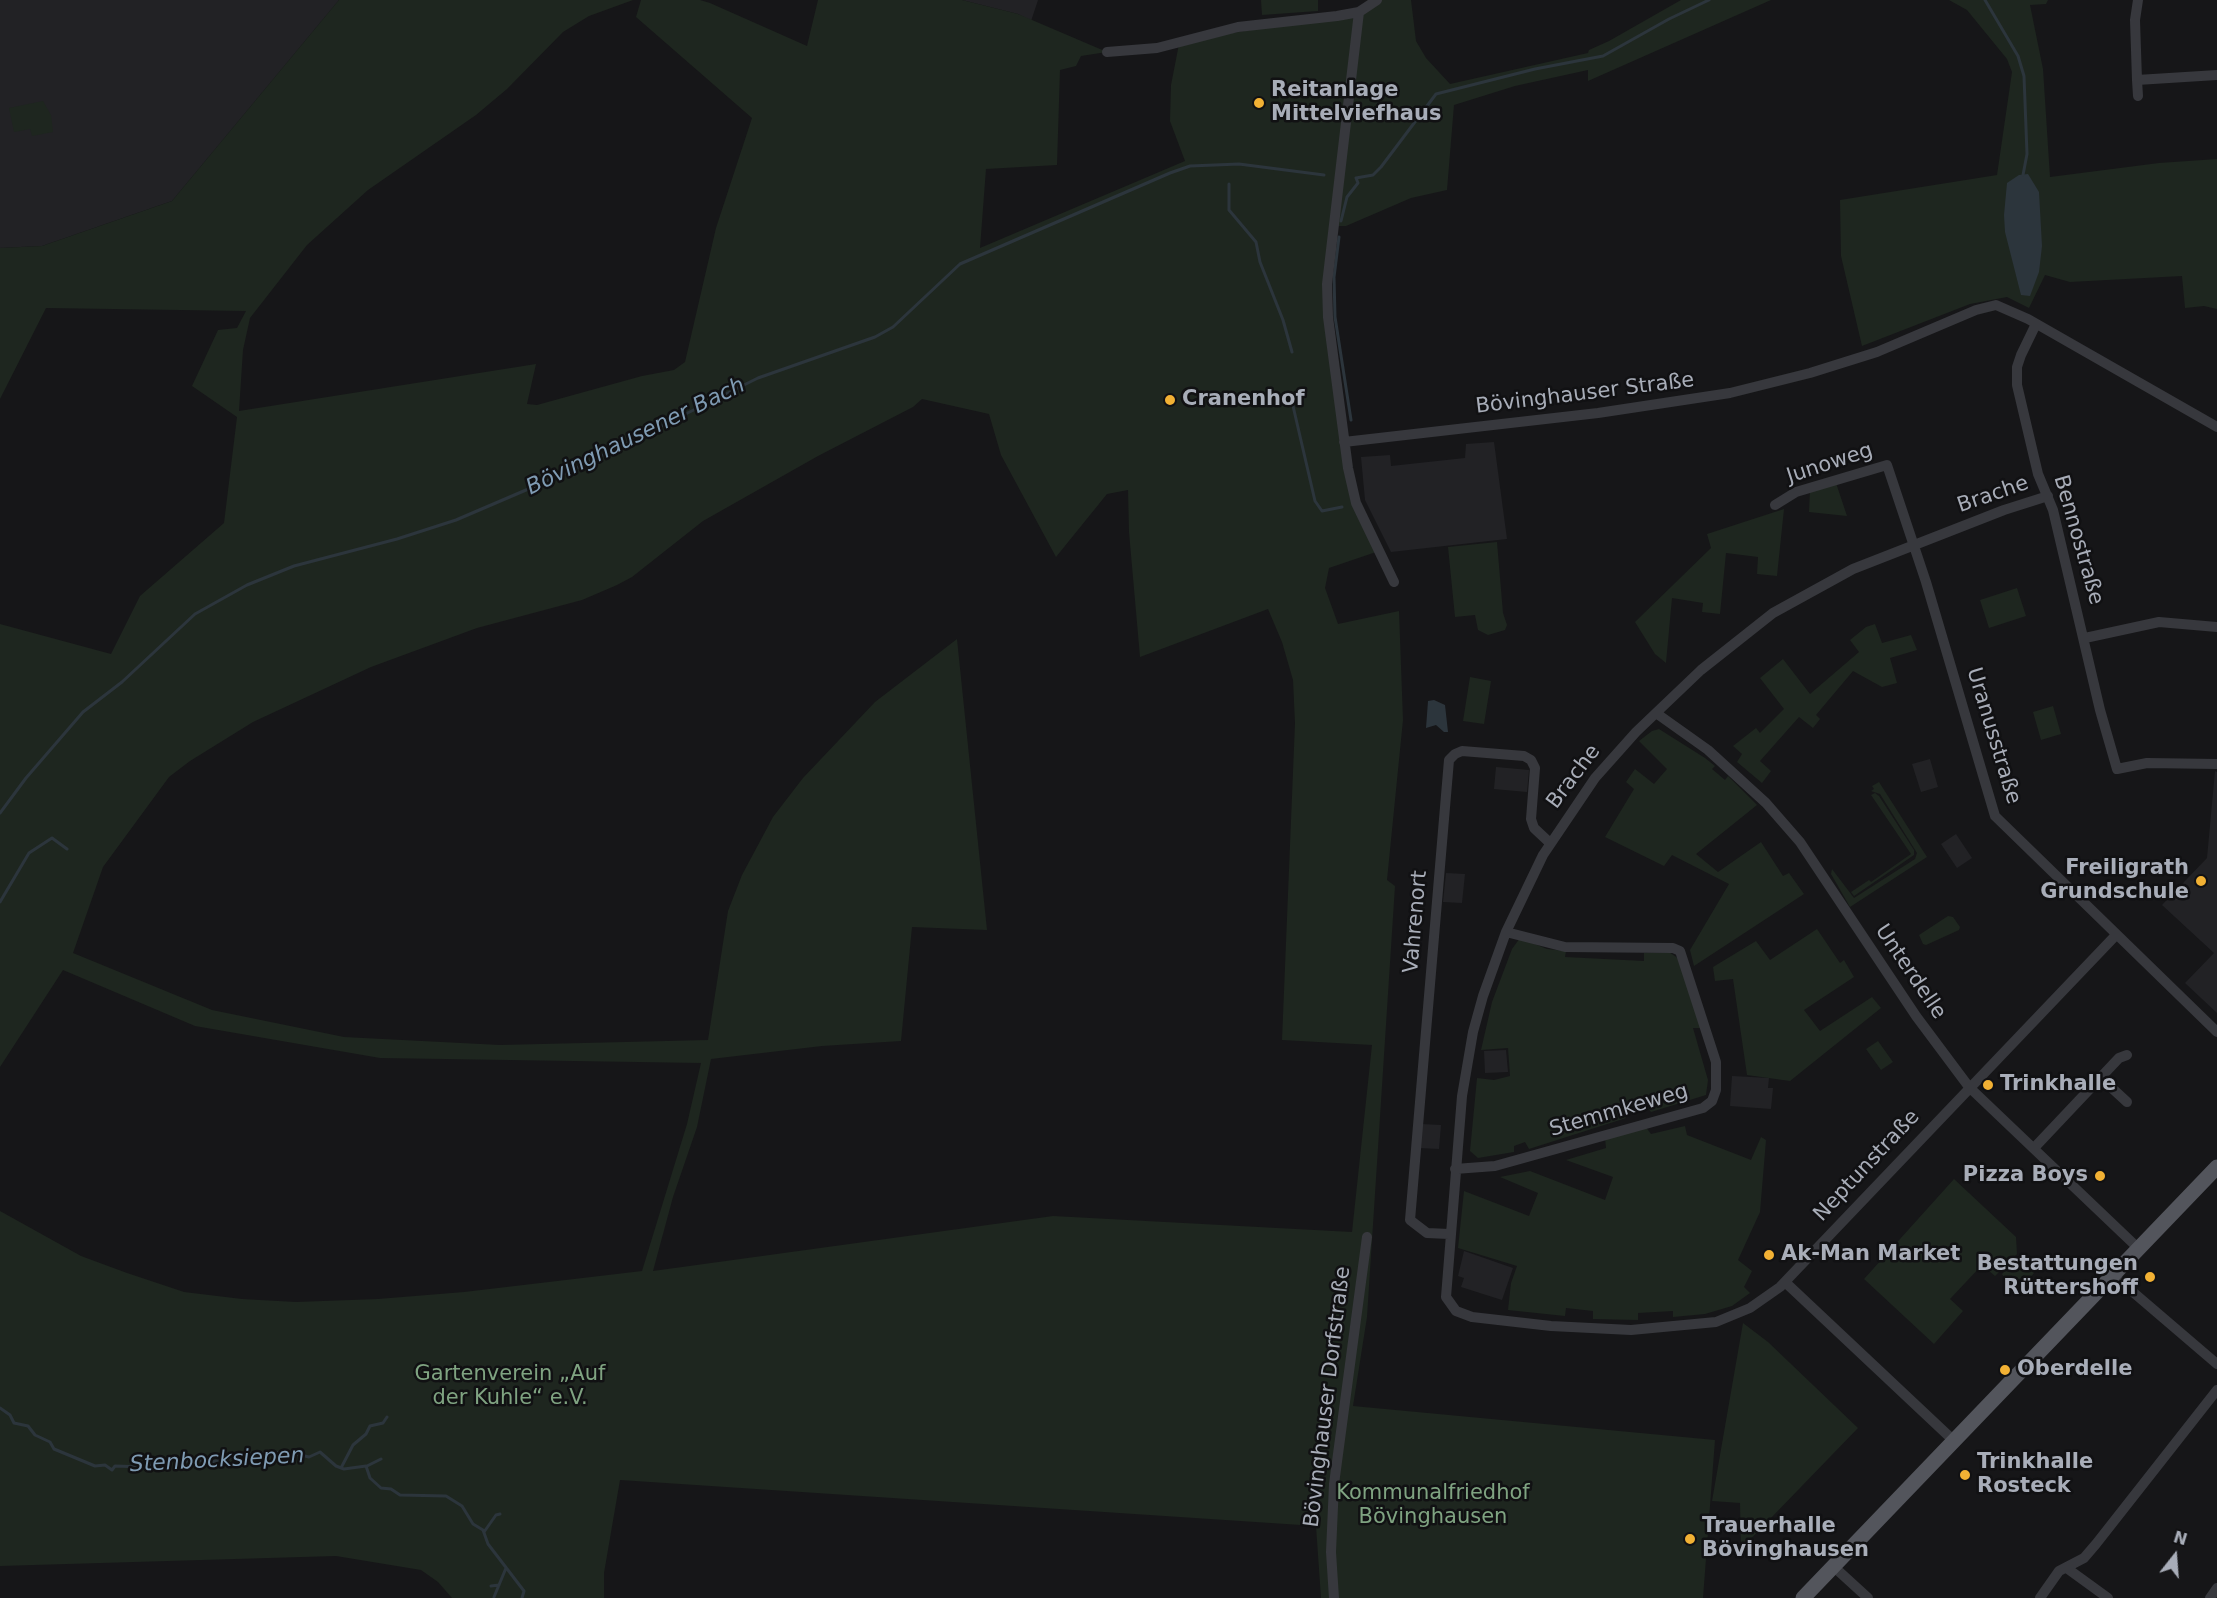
<!DOCTYPE html>
<meta charset="utf-8">
<style>
body{margin:0}
#map{position:relative;width:2217px;height:1598px;overflow:hidden;background:#161618;font-family:"DejaVu Sans",sans-serif}
canvas{display:block}
.north{position:absolute;left:2145px;top:1526px;width:60px;height:60px;-webkit-text-stroke:4px #111113;paint-order:stroke;rotate:17deg;font-size:16px;font-weight:700;line-height:24px;text-align:center;color:#a8adb8}
.north::after{content:'';display:block;margin:auto;width:21px;height:27px;background:#a8adb8;clip-path:polygon(50% 0,100% 100%,50% 72%,0 100%)}
</style>
<div id="map">
<canvas width="2217" height="1598"></canvas>
<div class="north">N</div>
</div>
<script>
const g = document.querySelector('canvas').getContext('2d');
g.lineJoin = 'round';
function fill(path, color) { g.fillStyle = color; g.fill(path, 'evenodd'); }
const toPath = rows => new Path2D(rows.map(r => 'M' + r).join(''));
function stroke(path, color, width, dash) { g.strokeStyle = color; g.lineWidth = width; g.lineCap = dash ? 'butt' : 'round'; g.setLineDash(dash || []); g.stroke(path); }
function drawText(font, color, halo, rows, align = 'center') {
  g.font = font + ' "DejaVu Sans",sans-serif'; g.lineWidth = 5; g.setLineDash([]); g.textBaseline = 'middle'; g.strokeStyle = halo; g.fillStyle = color; for (const [text, x, y, turn = 0] of rows) {
    g.save(); g.translate(x, y); g.rotate((+turn || 0) * Math.PI / 180); g.textAlign = isNaN(turn) ? turn : align; if (halo) g.strokeText(text, 0, 0); g.fillText(text, 0, 0); g.restore();
  }
}
const built = toPath([
 [0,0,339,0,172,201,42,246,0,248],
 [962,0,1038,0,1031,21,1018,14],
 [1494,442,1507,539,1391,552,1365,500,1361,457,1390,455,1391,466,1465,458,1466,444],
 [1930,759,1938,787,1921,792,1912,764],
 [1496,767,1529,770,1527,792,1494,789],
 [2215,771,2217,772,2217,1013,2185,983,2214,953,2162,905,2207,858],
 [1956,834,1972,858,1957,868,1941,844],
 [1446,873,1465,874,1462,903,1443,902],
 [1506,1050,1508,1072,1485,1073,1484,1051],
 [1732,1076,1769,1078,1768,1088,1773,1088,1771,1109,1730,1106],
 [1421,1124,1441,1125,1439,1149,1419,1148],
 [1464,1251,1513,1268,1502,1300,1461,1287,1464,1278,1458,1276]
]);
const green = toPath([
 [339,0,633,0,589,16,563,32,507,89,476,115,368,190,307,245,250,318,243,350,239,411,536,364,527,404,537,405,642,376,674,370,685,362,716,228,752,118,636,17,641,0,700,0,710,3,807,46,818,0,962,0,1018,14,1107,52,1081,56,1076,66,1060,70,1057,165,986,169,980,248,1185,161,1170,121,1171,85,1179,44,1195,39,1337,16,1377,0,1411,0,1416,41,1426,58,1450,84,1588,53,1589,50,1609,41,1681,0,1771,0,1588,81,1588,70,1515,86,1454,105,1447,190,1411,198,1346,226,1334,226,1327,284,1348,468,1379,551,1329,568,1325,588,1338,624,1399,611,1403,720,1387,880,1395,886,1367,1317,1353,1406,1715,1440,1703,1598,1321,1598,1316,1526,620,1480,604,1573,604,1598,452,1598,438,1582,421,1570,336,1556,0,1566,0,1211,81,1256,127,1273,184,1292,242,1299,296,1302,378,1299,464,1292,642,1271,687,1124,701,1063,380,1058,195,1026,63,970,0,1067,0,624,111,654,140,596,224,523,237,417,192,386,218,330,237,328,246,311,46,308,0,399,0,248,42,246,172,201],
 [922,399,989,414,1001,455,1056,557,1107,494,1128,490,1129,532,1140,657,1268,609,1282,642,1293,680,1295,723,1282,1040,1372,1045,1352,1232,1053,1216,653,1271,673,1197,697,1127,711,1059,822,1046,901,1041,912,927,987,930,957,639,875,702,803,778,773,817,742,875,728,911,708,1040,500,1045,344,1037,212,1010,73,953,103,867,169,777,190,761,253,722,371,667,477,628,582,600,617,585,632,577,703,521,818,456,913,407],
 [1261,0,1318,0,1318,11,1262,15],
 [1949,0,2048,0,2046,4,2030,5,2043,69,2050,177,2159,163,2217,159,2217,309,2204,306,2185,308,2182,276,2070,282,2045,275,2029,308,2007,297,1970,304,1862,346,1841,256,1840,200,1997,175,2012,72,2007,59,1967,10],
 [43,101,51,115,53,132,32,136,30,129,14,132,9,108],
 [1836,483,1847,516,1809,512,1810,490],
 [1784,509,1777,576,1757,574,1758,557,1726,553,1720,614,1702,612,1703,603,1672,598,1666,663,1655,654,1635,622,1711,548,1707,534],
 [1497,542,1503,613,1507,625,1505,630,1488,635,1478,630,1475,615,1455,617,1448,547],
 [2017,588,2026,616,1989,628,1980,600],
 [1875,624,1882,643,1911,635,1917,650,1890,658,1897,683,1882,687,1853,671,1816,715,1820,719,1813,728,1799,717,1760,761,1771,771,1762,783,1737,762,1742,754,1733,746,1756,728,1760,733,1784,709,1760,678,1783,659,1810,694,1859,652,1850,640,1866,627],
 [1470,677,1491,681,1484,724,1463,721],
 [2053,706,2061,734,2041,740,2033,712],
 [1659,729,1705,758,1715,766,1712,769,1725,780,1728,776,1757,805,1696,854,1718,872,1761,842,1783,876,1789,873,1804,894,1694,966,1690,950,1729,884,1672,855,1664,866,1605,837,1634,789,1626,782,1635,769,1654,784,1667,769,1639,741,1652,731],
 [1879,782,1927,857,1850,907,1831,874,1832,869,1854,898,1915,859,1917,853,1880,794,1871,791,1874,789,1872,786],
 [1875,793,1879,796,1914,850,1914,855,1854,896,1851,892,1869,880,1871,882,1911,854,1871,795],
 [1948,916,1953,917,1960,927,1959,930,1926,945,1923,944,1919,935],
 [1817,929,1840,963,1844,960,1854,977,1804,1010,1820,1031,1872,997,1881,1008,1790,1081,1747,1075,1733,979,1715,981,1713,967,1756,941,1770,960],
 [1520,938,1547,949,1566,951,1565,957,1644,961,1644,953,1669,952,1679,959,1702,1028,1693,1028,1708,1080,1706,1095,1651,1112,1643,1102,1624,1111,1626,1118,1529,1149,1525,1142,1514,1146,1514,1152,1478,1158,1470,1151,1477,1078,1494,1080,1510,1076,1508,1048,1481,1050,1492,1002,1512,949],
 [1878,1041,1893,1062,1881,1070,1866,1049],
 [1645,1126,1651,1134,1685,1126,1687,1135,1751,1160,1761,1137,1766,1140,1760,1212,1738,1260,1752,1271,1744,1287,1750,1293,1732,1306,1705,1314,1673,1317,1673,1311,1638,1313,1638,1320,1593,1319,1593,1311,1566,1308,1565,1316,1508,1310,1511,1283,1517,1266,1458,1248,1464,1191,1529,1216,1538,1193,1500,1177,1530,1171,1605,1200,1613,1177,1566,1160,1606,1148,1605,1138],
 [1954,1179,2016,1237,2017,1254,1995,1276,1982,1265,1950,1299,1963,1311,1934,1344,1864,1279],
 [2021,1254,2025,1257,2025,1263,2034,1273,2028,1280,2024,1275,2017,1281,2006,1280,2002,1274],
 [1743,1323,1768,1342,1858,1428,1741,1549,1740,1503,1712,1501]
]);
const water = toPath([
 [2028,174,2039,192,2042,246,2039,272,2030,296,2021,295,2005,232,2004,215,2007,183,2019,175],
 [1434,700,1445,705,1448,732,1444,732,1436,725,1426,728,1428,701]
]);
const stream = toPath([
 [1985,0,2018,56,2024,76,2027,154,2023,175],
 [1229,184,1229,210,1256,242,1260,262,1283,320,1292,352],
 [1341,221,1347,197,1358,183,1356,178,1373,175,1381,167,1436,94,1535,69,1603,56,1669,19,1709,0],
 [1339,237,1334,277,1335,317,1351,420],
 [1290,393,1315,501,1322,511,1342,507],
 [0,813,26,778,83,712,122,682,195,614,247,585,294,566,397,539,456,520,575,469,758,378,875,337,893,327,960,264,1170,173,1190,166,1239,164,1324,175],
 [0,902,29,853,52,838,67,849],
 [0,1408,10,1415,14,1423,28,1426,35,1435,50,1442,54,1449,95,1466,105,1465,112,1470,115,1466,147,1467,159,1461,173,1459,184,1462,194,1459,211,1462,247,1454,288,1452,309,1457,320,1452,336,1466,344,1469,366,1466,370,1478,381,1488,391,1489,400,1495,446,1496,462,1506,473,1524,483,1530,488,1544,524,1591,522,1598],
 [367,1466,381,1459],
 [341,1468,353,1445,366,1434,370,1426,383,1423,387,1417],
 [484,1532,496,1515,500,1514],
 [491,1586,499,1585],
 [494,1597,506,1568]
]);
const minor = toPath([
 [2138,0,2135,20,2137,80,2217,75],
 [1359,12,1327,284,1328,317,1348,468,1356,503,1394,582],
 [1107,52,1157,48,1238,27,1337,16,1359,12,1377,0],
 [2137,80,2138,96],
 [2036,324,2021,355,2017,367,2017,385,2038,474,2053,510,2100,710,2117,769,2147,763,2217,764],
 [1344,442,1598,413,1730,393,1810,373,1877,352,1976,310,1996,305,2028,319,2217,427],
 [2048,496,2004,510,1853,569,1773,613,1701,670,1636,732,1595,778,1543,855,1506,932,1483,996,1473,1032,1462,1096,1446,1297,1456,1311,1472,1317,1551,1326,1631,1330,1716,1322,1750,1308,1780,1287,2116,935],
 [1775,505,1796,492,1887,465,1926,582,1995,816,2217,1032],
 [2085,638,2159,622,2217,627],
 [1656,713,1708,750,1766,803,1800,842,1916,1016,1969,1087,2139,1249],
 [2101,1078,2127,1102],
 [2034,1148,2119,1058,2127,1055],
 [1455,1169,1495,1166,1703,1108,1712,1101,1716,1090,1716,1062,1680,951,1673,948,1565,947,1506,932],
 [1449,1234,1427,1233,1410,1220,1449,760,1455,754,1462,751,1524,756,1531,760,1535,768,1531,819,1534,828,1550,843],
 [2113,1275,2217,1364],
 [1785,1282,1953,1440],
 [1833,1566,1868,1598],
 [2068,1569,2108,1598],
 [1334,1598,1331,1552,1334,1484,1367,1237],
 [2040,1598,2059,1571,2084,1558,2096,1544,2217,1390],
 [2210,1598,2217,1588]
]);
const primary = toPath([
 [1803,1598,2217,1167]
]);
const markers = [
 [1259,103,6,"#f2b134"],
 [1170,400,6,"#f2b134"],
 [2201,881,6,"#f2b134"],
 [1988,1085,6,"#f2b134"],
 [2100,1176,6,"#f2b134"],
 [1769,1255,6,"#f2b134"],
 [2150,1277,6,"#f2b134"],
 [2005,1370,6,"#f2b134"],
 [1965,1475,6,"#f2b134"],
 [1690,1539,6,"#f2b134"]
];
const poiNames = [
 ["Reitanlage",1271,91],
 ["Mittelviefhaus",1271,115],
 ["Cranenhof",1182,400],
 ["Freiligrath",2189,869,"right"],
 ["Grundschule",2189,893,"right"],
 ["Trinkhalle",2000,1085],
 ["Pizza Boys",2088,1176,"right"],
 ["Ak-Man Market",1781,1255],
 ["Bestattungen",2138,1265,"right"],
 ["Rüttershoff",2138,1289,"right"],
 ["Oberdelle",2017,1370],
 ["Trinkhalle",1977,1463],
 ["Rosteck",1977,1487],
 ["Trauerhalle",1702,1527],
 ["Bövinghausen",1702,1551]
];
const streetNames = [
 ["Bövinghauser Straße",1585,394,-7],
 ["Junoweg",1830,464,-18],
 ["Brache",1993,495,-19],
 ["Bennostraße",2078,540,74],
 ["Uranusstraße",1993,736,73],
 ["Brache",1574,777,-53],
 ["Vahrenort",1416,922,-85],
 ["Unterdelle",1910,972,56],
 ["Stemmkeweg",1619,1111,-16],
 ["Neptunstraße",1867,1166,-47],
 ["Bövinghauser Dorfstraße",1328,1397,-83]
];
const parkNames = [
 ["Gartenverein „Auf",510,1375],
 ["der Kuhle“ e.V.",510,1399],
 ["Kommunalfriedhof",1433,1494],
 ["Bövinghausen",1433,1518]
];
const waterNames = [
 ["Bövinghausener Bach",636,437,-26],
 ["Stenbocksiepen",217,1461,-3]
];
fill(built, '#222225');
fill(green, '#1e261f');
fill(water, '#2c353c');
stroke(stream, '#2c353c', 3);
stroke(minor, '#37383d', 10);
stroke(primary, '#53555c', 15);
for (const [x, y, r, color] of markers) { const dot = new Path2D(); dot.arc(x, y, r, 0, 2 * Math.PI); g.fillStyle = color; g.fill(dot); stroke(dot, '#111113', 2); }
drawText('bold 21px', '#a8adb8', '#111113', poiNames, 'left');
drawText('21px', '#a8adb8', '#111113', streetNames);
drawText('21px', '#7fa381', '#111113', parkNames);
drawText('italic 22px', '#7f9bb3', '#111113', waterNames);
</script>
